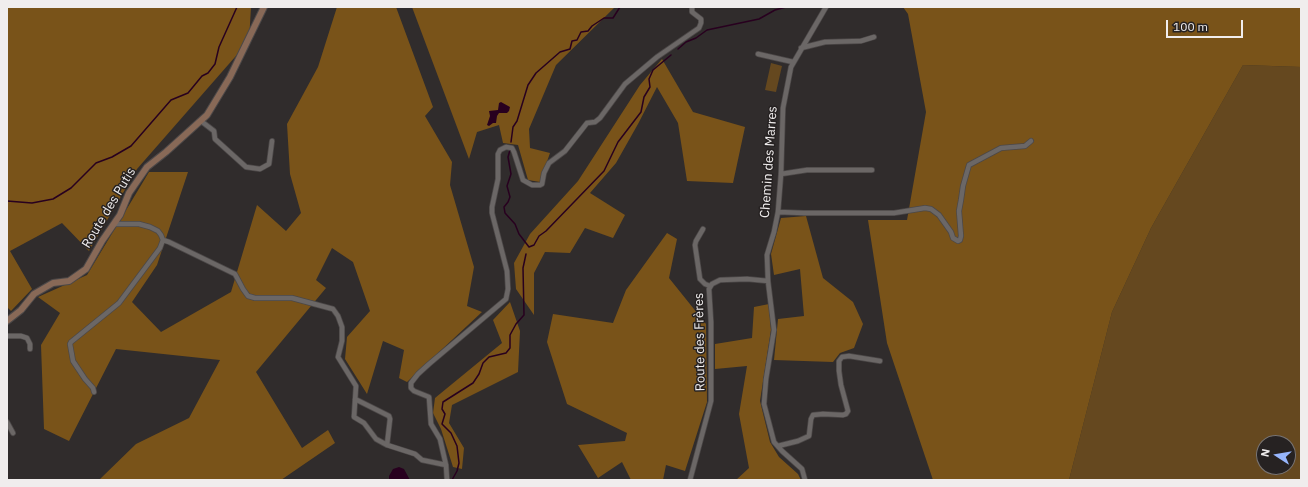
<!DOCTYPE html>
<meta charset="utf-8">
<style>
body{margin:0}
#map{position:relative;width:1308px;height:487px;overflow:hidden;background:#302c2c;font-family:"IBM Plex Sans",sans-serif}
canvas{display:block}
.frame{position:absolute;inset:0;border:8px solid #f0eded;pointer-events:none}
.north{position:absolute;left:1256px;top:435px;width:40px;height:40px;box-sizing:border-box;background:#262222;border:1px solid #777373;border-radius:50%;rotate:282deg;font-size:11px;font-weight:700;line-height:16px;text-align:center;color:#f0eded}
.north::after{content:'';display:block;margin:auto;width:14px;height:18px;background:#97b6fd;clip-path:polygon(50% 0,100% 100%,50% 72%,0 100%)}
.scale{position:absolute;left:1166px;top:20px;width:77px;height:18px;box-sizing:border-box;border:2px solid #f0eded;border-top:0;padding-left:5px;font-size:12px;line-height:14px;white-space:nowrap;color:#f0eded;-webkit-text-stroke:3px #262222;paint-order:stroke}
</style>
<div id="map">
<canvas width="1308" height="487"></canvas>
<div class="frame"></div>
<div class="north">N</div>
<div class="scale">100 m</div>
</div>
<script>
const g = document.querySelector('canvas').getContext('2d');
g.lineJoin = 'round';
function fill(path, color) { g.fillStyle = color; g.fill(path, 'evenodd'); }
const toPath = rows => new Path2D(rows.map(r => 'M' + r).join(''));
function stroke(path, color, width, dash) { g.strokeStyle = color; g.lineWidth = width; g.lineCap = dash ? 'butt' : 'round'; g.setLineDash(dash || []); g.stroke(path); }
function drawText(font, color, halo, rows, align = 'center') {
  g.font = font + ' "IBM Plex Sans",sans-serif'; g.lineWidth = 3; g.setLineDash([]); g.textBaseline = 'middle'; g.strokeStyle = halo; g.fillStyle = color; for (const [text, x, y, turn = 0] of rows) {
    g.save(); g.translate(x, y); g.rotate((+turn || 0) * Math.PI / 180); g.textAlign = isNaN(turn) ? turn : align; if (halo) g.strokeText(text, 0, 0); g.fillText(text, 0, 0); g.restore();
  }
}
const green = toPath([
 [771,63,782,66,776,92,765,90],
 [1243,65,1301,67,1301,480,1069,480,1112,312,1151,228],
 [1264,443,1288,443,1288,467,1264,467]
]);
const forest = toPath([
 [7,7,251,7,249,41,137,169,89,251,62,223,10,251,32,289,11,311,7,307],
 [337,7,396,7,433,107,425,116,452,162,450,185,474,267,467,306,482,312,407,382,399,378,404,350,383,341,367,394,345,359,347,337,370,311,353,262,332,248,316,280,326,288,256,372,302,448,328,430,335,443,281,480,99,480,136,444,189,418,220,360,116,349,69,441,44,429,41,345,60,313,38,297,87,275,149,172,188,172,157,265,132,302,161,332,231,292,257,205,286,231,301,213,290,174,287,124,318,67],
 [412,7,615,7,556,65,529,129,530,148,550,153,540,182,528,180,518,145,503,143,499,125,477,132,469,159],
 [903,7,1301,7,1301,67,1243,65,1151,228,1112,312,1069,480,933,480,887,343,868,220,907,220,926,112,908,14],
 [662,59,693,112,745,127,733,183,687,181,678,123,657,87,638,124,616,163,590,193,625,215,613,238,585,228,570,253,545,252,534,273,534,315,516,289,514,263,530,234,578,181,640,85],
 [806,216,823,278,853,302,863,324,854,348,840,353,833,362,774,360,778,319,804,316,800,269,774,275,771,254,781,218],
 [667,233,677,239,669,278,706,324,707,402,685,471,666,465,663,480,631,480,622,462,598,478,578,445,625,441,627,433,567,404,547,342,553,314,613,323,626,290],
 [510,302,520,331,518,372,452,405,449,423,464,448,462,469,453,467,441,429,433,413,435,398,502,343,493,320],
 [769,304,771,330,760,401,770,442,779,457,798,474,801,480,736,480,749,468,739,414,747,366,715,369,715,344,752,338,754,307]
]);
const water = toPath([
 [501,102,510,107,509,111,507,113,499,113,497,116,496,123,493,123,489,126,487,125,490,116,489,111,498,110,499,103],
 [399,467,404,469,410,480,389,480,389,476,393,469]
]);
const stream = toPath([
 [678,49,686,42,696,38,707,30,759,19,775,10,786,7],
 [511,142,513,127,517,121,528,85,536,73,560,52,570,49,572,41,577,40,581,32,588,31,592,26,604,18,613,18,620,7],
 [510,150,508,157,511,174,507,186,510,197,508,202,504,207,505,213,515,224,519,234,529,247,534,245,539,236,546,231,604,171,618,142,641,112,644,97,650,87,649,79,653,70,671,55],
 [7,201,32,203,53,199,71,188,96,163,112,157,131,146,171,100,188,93,202,76,208,73,215,64,219,47,237,7],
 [452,480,457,471,459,463,457,446,451,433,442,424,445,414,442,409,443,402,473,383,479,374,483,363,489,357,506,353,510,348,510,335,516,324,524,315,523,268,526,254]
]);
const street = toPath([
 [801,48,825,42,861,41,874,37],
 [758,54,793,62],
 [201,121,214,131,215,139,246,167,260,169,269,164,272,141],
 [781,174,807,170,872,170],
 [778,212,804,213,894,213,925,208,931,209,939,215,951,232,953,238,958,241,960,240,961,236,959,211,961,200,963,186,969,165,1001,148,1025,146,1031,141],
 [114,224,139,224,150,227,158,231,161,235,163,240,169,242,235,274,243,289,248,296,255,298,292,298,333,309,338,316,342,327,342,341,338,357,356,386,354,417,364,423,376,439,387,445,415,454,422,460,446,465],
 [703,229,696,241,695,245,700,279,705,284,710,286],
 [7,336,21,336,27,338,30,344,30,349],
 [94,392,93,388,85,379,73,361,70,344,71,342,119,303,160,248,163,240],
 [355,399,389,416,390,419,387,445],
 [7,422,13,433],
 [778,446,798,441,809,436,811,419,813,415,823,414,843,415,846,414,848,411,841,385,839,371,839,361,842,357,849,356,880,361],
 [447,480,446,465,440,439,431,424,429,397,414,391,411,388,411,383,418,374,429,364,506,299,508,289,507,271,492,213,492,207,498,179,498,154,500,150,506,147,512,148,514,152,523,180,532,185,540,185,542,184,544,173,549,163,565,151,587,123,595,122,600,118,625,84,657,57,699,28,701,23,701,19,692,12,692,7],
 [690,480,711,401,711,322,709,289,712,284,720,280,747,279,768,281],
 [805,480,802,469,782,451,774,442,764,404,766,379,774,330,768,281,767,255,774,232,778,212,781,174,783,108,791,67,826,7]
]);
const secondary = toPath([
 [7,321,21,310,34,294,53,283,69,281,86,269,102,241,120,215,129,193,147,167,166,152,207,115,230,77,264,7]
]);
const streetNames = [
 ["Chemin des Marres",769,162,-86],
 ["Route des Putis",109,208,-59],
 ["Route des Frères",700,342,-91]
];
fill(green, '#65481f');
fill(forest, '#795319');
fill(water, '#28001f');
stroke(stream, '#28001f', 1.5);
stroke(street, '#4c4848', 6);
stroke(secondary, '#4c4848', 8);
stroke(street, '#6b6766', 4.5);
stroke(secondary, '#886957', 6);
drawText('13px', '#f0eded', '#262222', streetNames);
</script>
